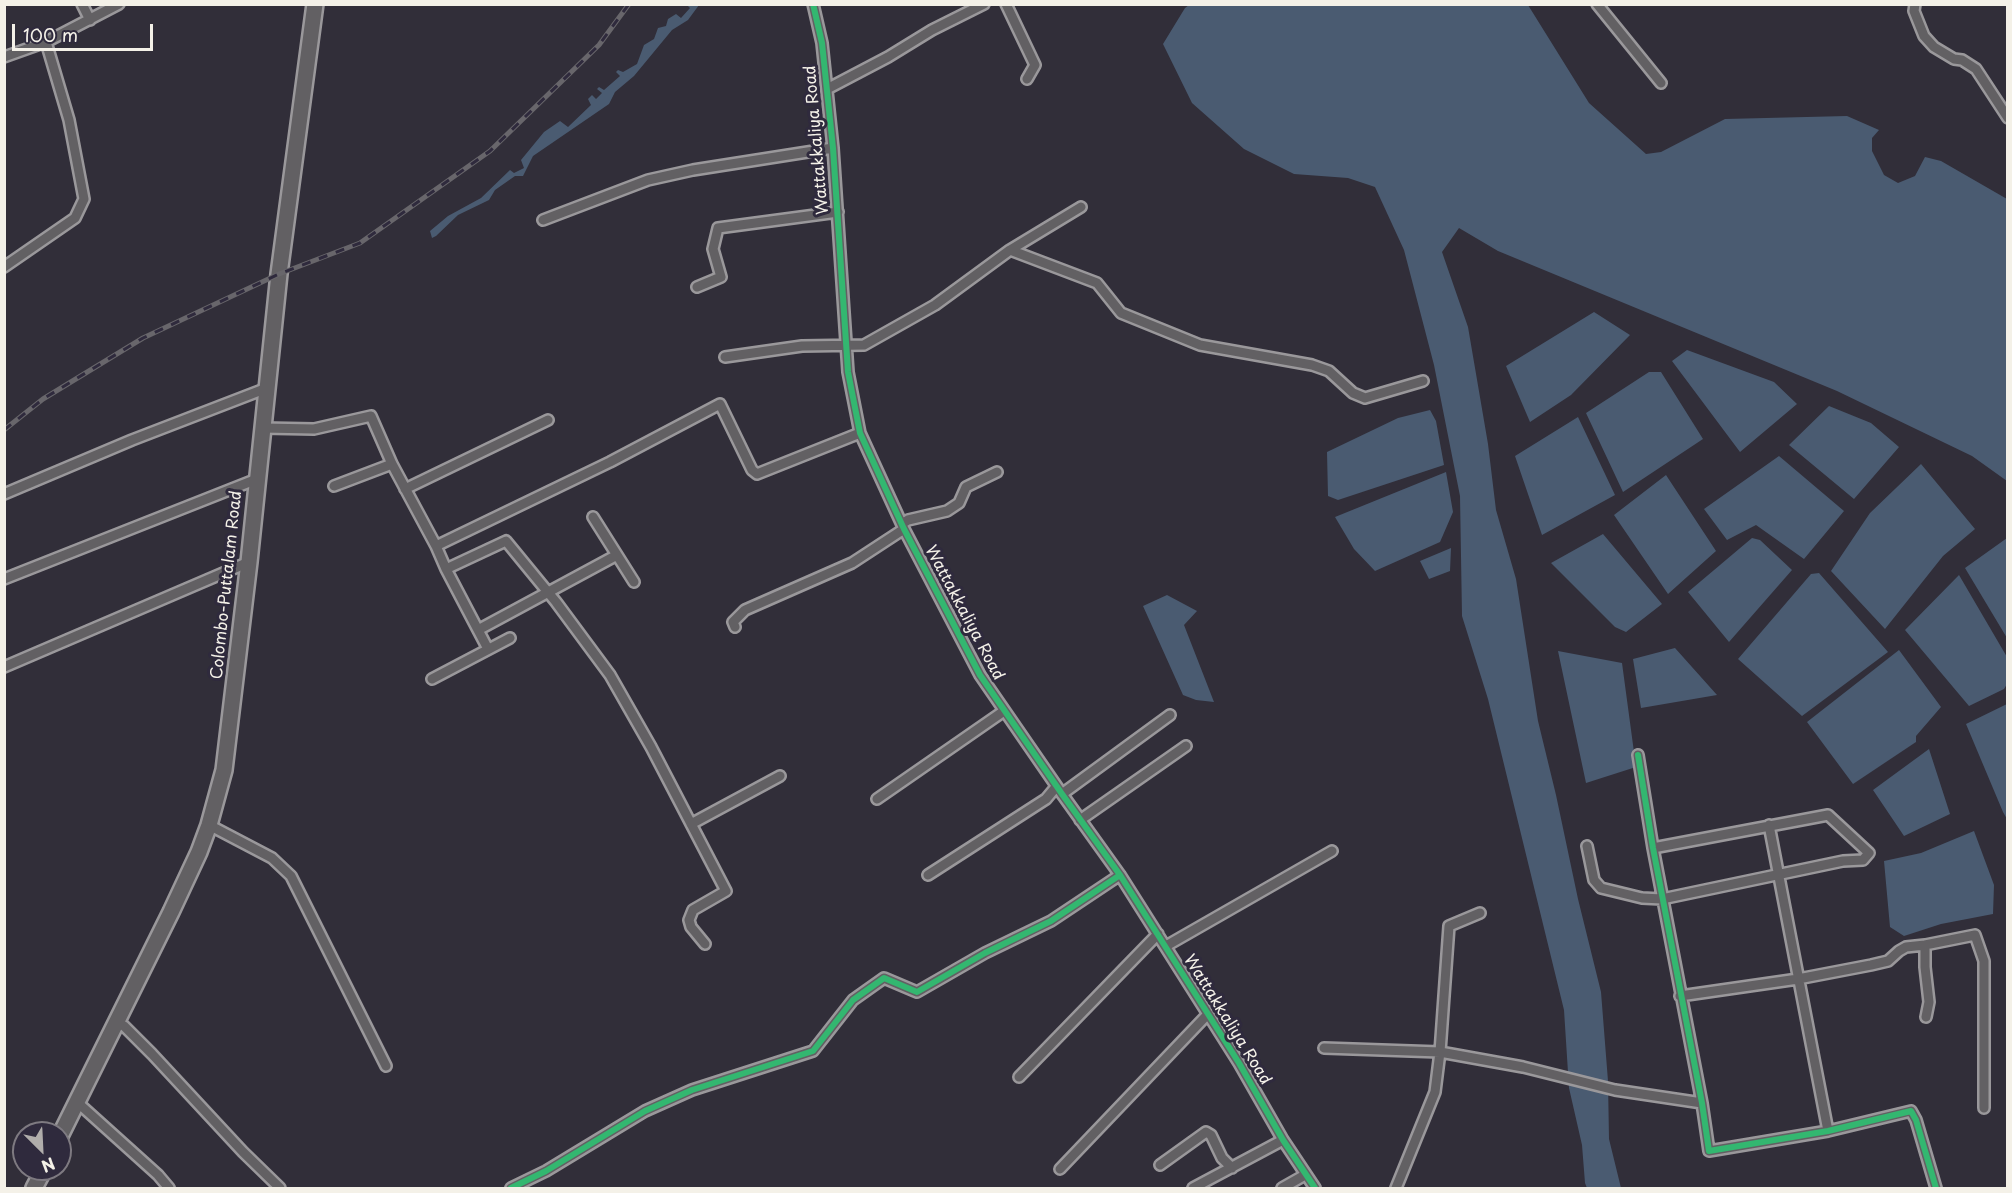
<!DOCTYPE html>
<style>
body{margin:0}
#map{position:relative;width:2012px;height:1193px;overflow:hidden;background:#312e39;font-family:"Playpen Sans",sans-serif}
canvas{display:block}
.frame{position:absolute;inset:0;border:6px solid #f4f1e8;pointer-events:none}
.north{position:absolute;left:12px;top:1121px;width:60px;height:60px;box-sizing:border-box;background:#2f2a3d;border:2px solid #7e7a81;border-radius:50%;rotate:156deg;font-size:16px;font-weight:700;line-height:24px;text-align:center;color:#f4f1e8}
.north::after{content:'';display:block;margin:auto;width:21px;height:27px;background:#b0adab;clip-path:polygon(50% 0,100% 100%,50% 72%,0 100%)}
.scale{position:absolute;left:12px;top:24px;width:141px;height:27px;box-sizing:border-box;border:3px solid #f4f1e8;border-top:0;padding-left:8px;font-size:18px;line-height:21px;white-space:nowrap;color:#f4f1e8;-webkit-text-stroke:4px #2f2a3d;paint-order:stroke}
</style>
<div id="map">
<canvas width="2012" height="1193"></canvas>
<div class="frame"></div>
<div class="north">N</div>
<div class="scale">100 m</div>
</div>
<script>
const g = document.querySelector('canvas').getContext('2d');
g.lineJoin = 'round';
function fill(path, color) { g.fillStyle = color; g.fill(path, 'evenodd'); }
const toPath = rows => new Path2D(rows.map(r => 'M' + r).join(''));
function stroke(path, color, width, dash) { g.strokeStyle = color; g.lineWidth = width; g.lineCap = dash ? 'butt' : 'round'; g.setLineDash(dash || []); g.stroke(path); }
function drawText(font, color, halo, rows, align = 'center') {
  g.font = font + ' "Playpen Sans",sans-serif'; g.lineWidth = 6; g.setLineDash([]); g.textBaseline = 'middle'; g.strokeStyle = halo; g.fillStyle = color; for (const [text, x, y, turn = 0] of rows) {
    g.save(); g.translate(x, y); g.rotate((+turn || 0) * Math.PI / 180); g.textAlign = isNaN(turn) ? turn : align; if (halo) g.strokeText(text, 0, 0); g.fillText(text, 0, 0); g.restore();
  }
}
const water = toPath([
 [687,5,699,5,688,20,672,30,634,76,615,92,609,104,533,156,523,176,515,176,495,190,489,200,458,215,436,236,432,238,430,231,448,216,481,198,510,170,514,173,524,168,521,160,544,132,560,121,568,127,591,105,588,99,592,95,596,99,602,93,597,89,599,87,604,90,620,76,616,72,618,70,623,72,637,64,644,45,654,39,658,28,666,26,668,19,676,14,681,18,690,8],
 [1189,5,1528,5,1589,103,1646,154,1661,152,1725,119,1847,116,1879,130,1872,138,1872,151,1884,175,1898,183,1915,176,1925,157,1941,161,2007,199,2007,481,1972,456,1837,391,1498,251,1459,228,1442,252,1468,327,1488,444,1496,510,1516,579,1538,721,1556,795,1578,899,1601,992,1608,1081,1609,1139,1621,1188,1587,1188,1585,1183,1582,1145,1569,1088,1564,1010,1488,699,1462,616,1460,496,1434,365,1404,250,1375,187,1348,178,1294,174,1244,149,1192,103,1163,44,1185,8],
 [1594,312,1630,335,1571,395,1530,422,1506,366],
 [1687,350,1774,382,1797,404,1740,452,1672,361],
 [1649,372,1661,372,1703,439,1623,492,1586,413],
 [1829,406,1871,423,1899,447,1854,499,1789,445],
 [1430,410,1436,421,1444,465,1338,500,1328,496,1327,452,1398,418],
 [1578,417,1615,495,1542,535,1515,456],
 [1779,456,1844,511,1804,559,1756,525,1727,540,1704,509],
 [1921,464,1975,529,1943,556,1885,629,1831,571,1870,513],
 [1446,472,1453,512,1440,542,1375,571,1354,549,1335,517],
 [1666,475,1716,551,1668,594,1614,515],
 [1603,534,1662,604,1626,632,1615,627,1551,563],
 [1752,538,1760,540,1792,570,1729,642,1688,592],
 [2007,538,2007,638,1965,568],
 [1451,548,1450,571,1429,579,1420,561],
 [1819,573,1888,652,1802,716,1738,659,1811,574],
 [1959,575,2007,657,2007,684,2004,689,1969,706,1905,630],
 [1167,595,1197,611,1184,625,1214,702,1196,700,1183,695,1143,606],
 [1675,648,1717,695,1641,708,1633,659],
 [1899,650,1941,707,1916,736,1916,742,1853,784,1807,722],
 [1558,651,1622,663,1636,767,1586,783],
 [2007,704,2007,819,2003,812,1966,724],
 [1929,749,1950,814,1904,836,1873,790],
 [1974,831,1994,885,1993,914,1941,924,1904,936,1890,927,1884,861,1921,853]
]);
const minor = toPath([
 [82,4,90,20],
 [813,4,822,43,833,148,848,372,860,433,904,529,980,675,1062,794,1120,875,1239,1063,1283,1140,1315,1188],
 [1006,4,1035,65,1027,79],
 [1597,4,1661,83],
 [1915,4,1914,11,1924,36,1934,47,1954,59,1962,60,1976,69,2008,118],
 [4,57,46,42,119,4],
 [827,89,888,57,932,30,984,4],
 [543,220,648,180,693,170,833,148],
 [1010,250,1097,283,1121,313,1200,345,1312,365,1329,371,1353,393,1365,398,1423,381],
 [4,267,75,218,84,199,69,120,46,42],
 [697,287,721,277,713,249,718,228,838,212],
 [725,357,802,346,864,345,935,305,1010,250,1081,207],
 [263,428,314,429,371,416,392,464,436,546,446,569,478,630,617,555],
 [334,486,392,464],
 [405,489,548,420],
 [4,494,132,440,267,388],
 [593,517,634,582],
 [902,524,908,520,947,511,959,503,966,487,997,472],
 [436,546,610,462,720,404,752,470,757,474,860,433],
 [446,569,506,541,556,602,610,675,651,747,726,891,693,910,689,920,691,927,705,944],
 [4,579,257,479],
 [735,627,733,622,745,610,852,563,904,529],
 [478,630,488,649],
 [4,667,249,562],
 [432,679,510,638],
 [1638,755,1653,848,1702,1103,1709,1151,1828,1131,1911,1111,1916,1120,1936,1188],
 [1062,794,1170,715],
 [877,799,1004,711],
 [1080,820,1186,746],
 [691,824,780,776],
 [209,825,272,858,291,876,386,1066],
 [1769,825,1828,1131],
 [1587,846,1594,880,1601,888,1642,898,1662,899,1843,861,1863,860,1869,853,1828,815,1653,848],
 [928,875,1046,799,1056,787],
 [1925,945,1975,935,1984,961,1984,1108],
 [1166,946,1332,851],
 [1680,996,1798,979,1871,965,1888,961,1899,951,1906,947,1925,945,1925,967,1929,1002,1926,1017],
 [116,1023,124,1026,152,1054,243,1152,280,1188],
 [1324,1048,1440,1052,1523,1067,1615,1090,1702,1103],
 [1019,1077,1158,934],
 [77,1102,158,1175,169,1188],
 [1160,1165,1206,1132,1211,1135,1222,1158,1232,1168],
 [1060,1169,1208,1014],
 [511,1188,546,1171,645,1111,692,1090,813,1051,853,1000,884,978,917,992,985,953,1051,921,1120,875],
 [1193,1188,1283,1140],
 [1282,1188,1305,1175],
 [1396,1188,1435,1092,1440,1052,1449,926,1480,913]
]);
const highway = toPath([
 [60,1136,171,912,199,852,209,825,224,770,249,562,279,274,315,4],
 [34,1188,44,1169]
]);
const rail = toPath([
 [4,430,43,399,143,338,279,274,360,243,490,151,599,45,629,4]
]);
const cycleway = toPath([
 [813,4,822,43,833,148,848,372,860,433,904,529,980,675,1062,794,1120,875,1239,1063,1283,1140,1315,1188],
 [1638,755,1653,848,1702,1103,1709,1151,1828,1131,1911,1111,1916,1120,1936,1188],
 [511,1188,546,1171,645,1111,692,1090,813,1051,853,1000,884,978,917,992,985,953,1051,921,1120,875]
]);
const streetNames = [
 ["Wattakkaliya Road",817,140,-95],
 ["Colombo-Puttalam Road",227,585,-84],
 ["Wattakkaliya Road",964,613,62],
 ["Wattakkaliya Road",1227,1020,58]
];
fill(water, '#4a5b71');
stroke(minor, '#9a989b', 14);
stroke(highway, '#9a989b', 20);
stroke(minor, '#626063', 9);
stroke(highway, '#626063', 15);
stroke(rail, '#68666b', 5);
stroke(rail, '#2f2a3d', 3, [9]);
stroke(cycleway, '#33b770', 6);
drawText('16px', '#f4f1e8', '#2f2a3d', streetNames);
</script>
